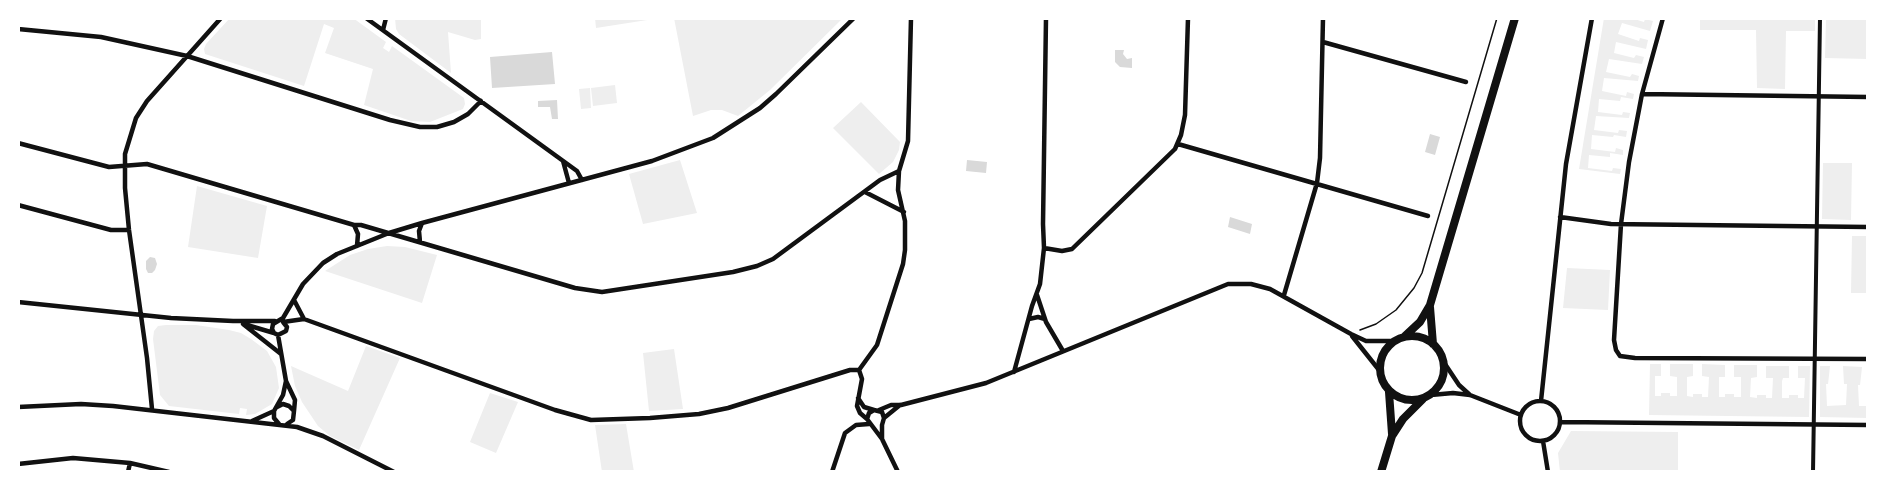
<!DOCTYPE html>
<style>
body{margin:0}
#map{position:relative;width:1886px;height:490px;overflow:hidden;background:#fff;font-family:Raleway,sans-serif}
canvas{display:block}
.frame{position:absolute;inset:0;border:20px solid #fff;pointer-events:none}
</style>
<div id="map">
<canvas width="1886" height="490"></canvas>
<div class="frame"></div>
</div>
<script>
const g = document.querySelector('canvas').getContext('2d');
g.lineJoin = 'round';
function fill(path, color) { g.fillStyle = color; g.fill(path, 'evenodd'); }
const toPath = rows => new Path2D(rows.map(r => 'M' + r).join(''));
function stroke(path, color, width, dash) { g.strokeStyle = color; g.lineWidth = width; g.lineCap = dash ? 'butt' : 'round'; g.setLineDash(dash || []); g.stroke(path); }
const green = toPath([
 [230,18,353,18,386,42,383,48,389,52,392,46,464,98,465,104,463,109,430,122,411,121,364,105,373,69,325,53,334,28,324,24,304,86,205,54,204,49,206,44],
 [395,18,481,18,481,39,475,40,448,32,451,73,399,34,396,29],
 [595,18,660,18,596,28],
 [674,18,843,18,770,90,738,116,722,110,711,110,693,116],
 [1604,18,1631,18,1644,22,1645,19,1653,21,1650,31,1622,23,1618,34,1639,41,1640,38,1648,40,1646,49,1616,42,1614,53,1634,58,1636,55,1644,57,1642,64,1609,59,1606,72,1630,77,1632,74,1639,76,1638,81,1604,78,1602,91,1626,96,1627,92,1634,94,1633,99,1621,97,1620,101,1599,99,1598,112,1622,115,1623,112,1630,113,1629,118,1596,116,1594,130,1618,133,1619,130,1627,131,1626,137,1614,135,1613,137,1592,135,1591,149,1615,152,1616,148,1623,150,1623,155,1610,153,1610,157,1589,155,1588,168,1612,171,1613,168,1621,169,1620,174,1579,169],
 [1700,18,1815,18,1815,31,1786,31,1785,89,1757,88,1756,30,1700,30],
 [1826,18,1868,18,1868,59,1825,58],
 [615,85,617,103,593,106,591,88],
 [590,88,591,108,581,109,579,89],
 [861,102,900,142,899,150,893,162,879,174,833,128],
 [680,160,697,213,643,224,629,174],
 [1823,163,1852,163,1851,220,1822,219],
 [197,186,267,206,258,258,188,247],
 [1852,236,1868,236,1868,293,1851,293],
 [387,246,405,247,437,255,422,303,325,271,350,255,368,249],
 [1567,268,1610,270,1608,310,1563,308],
 [166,325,196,325,229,330,241,333,251,339,267,351,276,367,279,388,272,404,255,414,246,415,247,409,240,408,239,414,169,406,160,395,153,339,154,331,158,326],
 [366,346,400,358,359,450,330,436,318,426,302,402,295,386,291,366,348,391],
 [674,349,683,409,649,411,643,353],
 [1650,364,1661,364,1661,376,1655,376,1655,396,1661,396,1661,393,1670,393,1670,396,1677,396,1677,377,1670,376,1670,364,1693,364,1693,376,1687,377,1687,396,1693,397,1693,394,1702,394,1702,397,1708,397,1709,377,1702,376,1702,364,1725,365,1725,377,1719,377,1719,397,1725,397,1725,394,1734,394,1734,397,1741,397,1741,377,1734,377,1734,365,1757,365,1757,377,1751,378,1750,397,1757,398,1757,395,1766,395,1766,398,1772,398,1773,378,1766,378,1766,366,1789,366,1789,378,1783,378,1782,381,1782,398,1789,398,1789,395,1798,395,1798,398,1804,398,1805,378,1798,378,1798,366,1810,366,1809,417,1649,415],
 [1820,366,1830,366,1828,384,1826,384,1827,406,1846,405,1847,384,1844,384,1843,366,1862,367,1860,385,1858,385,1859,406,1868,406,1868,418,1820,417],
 [490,393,518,402,496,453,470,442],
 [626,424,634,472,602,472,595,425],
 [1571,431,1678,432,1678,472,1560,472,1558,453]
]);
const water = toPath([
 [1115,50,1124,50,1123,54,1127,59,1132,58,1132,68,1120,67,1115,62],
 [552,52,555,84,492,88,490,57],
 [557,100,558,119,552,119,550,107,538,107,538,101],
 [1430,134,1440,137,1435,155,1425,152],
 [967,160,987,162,986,173,966,171],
 [1230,217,1252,224,1250,234,1228,227],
 [150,257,155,258,157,264,155,270,152,273,148,273,146,269,146,261]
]);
const path = toPath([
 [1360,330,1376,324,1396,310,1414,288,1422,273,1497,18]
]);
const pedestrian = toPath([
 [1813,472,1820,18]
]);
const minor = toPath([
 [366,18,577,171,582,180],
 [1663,18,1642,94,1629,162,1621,224,1614,340,1616,350,1620,356,1635,358,1868,359],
 [18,29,101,37,187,56,390,120,420,127,437,127,454,122,468,114,481,101],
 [383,30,386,18],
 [1323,42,1466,82],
 [1642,94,1868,97],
 [18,143,109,167,147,164,354,225,361,225,575,288,602,292,733,272,757,266,773,259,880,180,899,171],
 [1178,144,1428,216],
 [563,161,569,183],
 [865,192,904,212],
 [18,205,111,230,129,230],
 [1560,217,1611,224,1868,227],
 [354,225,358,234,357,246],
 [420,242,419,231,422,223],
 [1044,248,1062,251,1072,249,1175,149,1181,135,1185,115,1188,18],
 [1037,295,1046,322,1063,351],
 [1284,295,1317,183,1320,158,1323,18],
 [294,300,304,319],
 [18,302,171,318,233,321,275,321],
 [1029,319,1038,317,1045,319],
 [283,322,304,319,555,410,591,420,650,418,699,414,728,408,850,370,859,370],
 [243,324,281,354],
 [247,325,274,333],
 [278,335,274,333,272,329,273,324,283,318,303,284,323,263,337,254,389,233,422,223,652,161,713,138,760,108,776,94,854,18],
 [278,335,286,381,295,400,294,411],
 [278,335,286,331,287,327,283,322],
 [1352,336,1379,370],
 [1443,361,1459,385,1470,395],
 [859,370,877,345,903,264,905,250,905,221,898,190,899,171,908,141,911,18],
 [859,370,862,379,857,406,860,413,867,419],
 [1014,372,1032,306,1040,284,1044,248,1043,224,1046,18],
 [1431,395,1453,393,1470,395,1521,415],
 [858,398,864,407,874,410],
 [1541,401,1566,164,1592,18],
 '1520 421a20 20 0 1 1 40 0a20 20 0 1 1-40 0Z',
 [18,407,81,404,113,406,297,427,323,436,394,472],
 [277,407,283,404,289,406,294,411,293,420,287,424],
 [152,409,147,358,129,230,125,188,125,154,136,118,147,101,221,18],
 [879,410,891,405,901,405,986,383,1228,284,1251,284,1270,289,1351,334,1366,341,1394,341],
 [884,418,882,412,874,410,869,413,867,419,882,439,898,472],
 [252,421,274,411],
 [1560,422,1868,425],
 [279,424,274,418,274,411,283,395,286,381],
 [882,439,882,425,884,418,900,405],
 [1543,441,1548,472],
 [18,464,73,458,130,463,169,472],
 [128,472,130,463],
 [832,472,845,433,856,425,869,424]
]);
const primary = toPath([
 [1430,307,1433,344],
 '1380 368a32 32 0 1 1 64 0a32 32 0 1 1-64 0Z',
 [1405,336,1420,322,1430,305,1515,18],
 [1389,392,1392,434],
 [1381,472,1392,436,1403,419,1423,399]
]);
fill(green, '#eee');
fill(water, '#d9d9d9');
stroke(path, '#111', 1.5);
stroke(pedestrian, '#111', 4);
stroke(minor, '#111', 4.5);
stroke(primary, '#111', 8);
</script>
